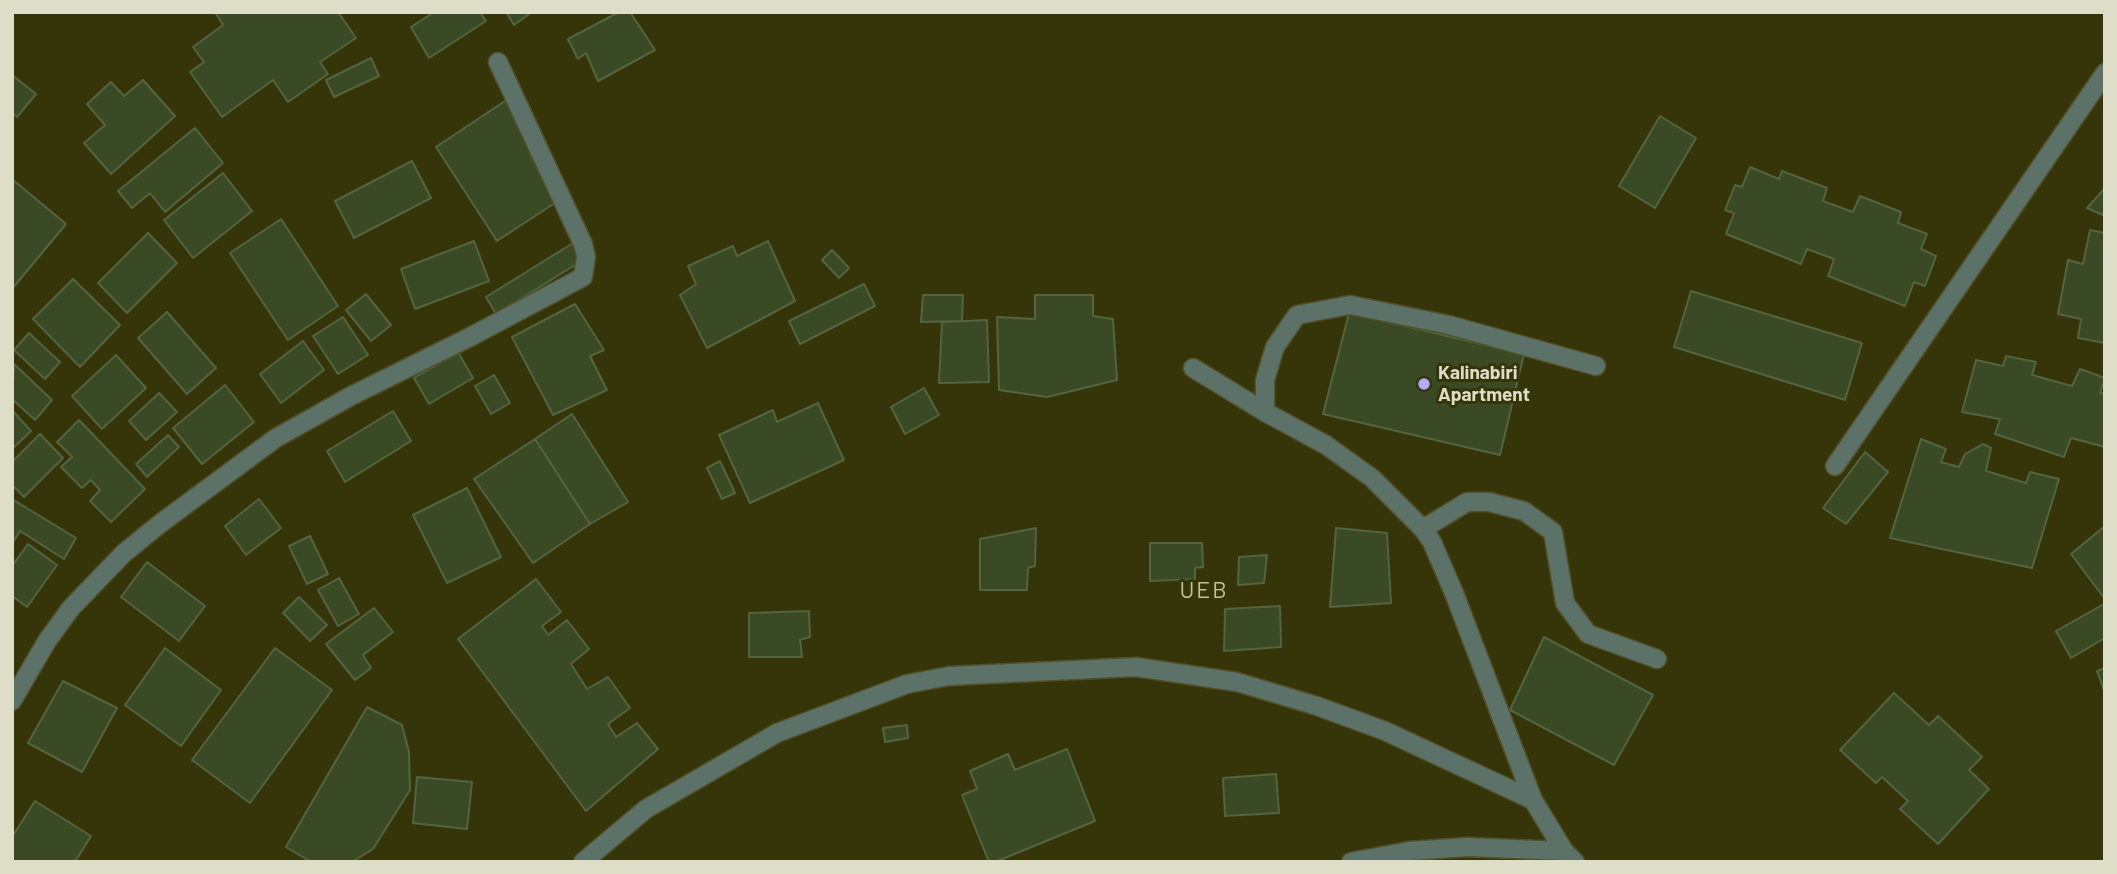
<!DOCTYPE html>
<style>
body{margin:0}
#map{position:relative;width:2117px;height:874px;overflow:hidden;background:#36350a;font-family:Barlow,sans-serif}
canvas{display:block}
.frame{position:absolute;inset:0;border:14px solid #dedec8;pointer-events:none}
</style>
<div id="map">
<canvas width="2117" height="874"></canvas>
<div class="frame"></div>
</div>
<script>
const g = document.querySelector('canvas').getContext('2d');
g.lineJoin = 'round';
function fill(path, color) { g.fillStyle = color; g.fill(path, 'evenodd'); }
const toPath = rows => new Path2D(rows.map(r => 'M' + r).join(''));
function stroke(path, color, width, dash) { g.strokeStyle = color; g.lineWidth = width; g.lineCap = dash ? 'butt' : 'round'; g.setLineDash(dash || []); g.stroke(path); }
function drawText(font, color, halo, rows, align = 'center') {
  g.font = font + ' Barlow,sans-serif'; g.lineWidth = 6; g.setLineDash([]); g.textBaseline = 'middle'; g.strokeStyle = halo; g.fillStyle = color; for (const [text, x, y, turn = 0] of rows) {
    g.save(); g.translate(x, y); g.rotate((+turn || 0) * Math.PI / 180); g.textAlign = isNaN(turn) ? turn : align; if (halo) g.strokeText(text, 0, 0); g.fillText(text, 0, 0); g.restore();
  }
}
const building = toPath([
 [215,12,338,12,356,38,320,62,328,74,288,102,273,80,222,117,190,72,204,62,193,47,223,25,215,12],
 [434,12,480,12,486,21,429,58,411,27,434,12],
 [506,12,532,12,514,25,506,12],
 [619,12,630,12,655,50,598,81,586,53,578,59,568,39,619,12],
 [371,58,379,76,334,97,326,80,371,58],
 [12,75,36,94,17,117,12,113,12,75],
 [143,80,175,116,111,174,84,143,105,125,87,104,111,82,124,96,143,80],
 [508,99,539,151,531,156,558,201,497,241,436,147,508,99],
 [1660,116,1696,138,1655,208,1619,186,1660,116],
 [195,128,223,163,165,212,150,193,132,208,118,191,195,128],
 [412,161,431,198,354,238,335,201,412,161],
 [1750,167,1779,179,1782,171,1827,188,1823,201,1853,212,1860,196,1901,212,1898,223,1927,234,1921,249,1936,256,1925,286,1914,282,1905,306,1828,276,1834,259,1807,249,1801,264,1726,234,1734,213,1725,210,1735,185,1742,187,1750,167],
 [223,173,252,211,193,258,164,220,223,173],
 [12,179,66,224,12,289,12,179],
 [2105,188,2105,216,2087,208,2105,188],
 [281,219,338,306,288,340,230,253,281,219],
 [2090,230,2105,233,2105,343,2078,338,2081,319,2058,314,2068,260,2083,264,2090,230],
 [148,233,177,263,127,313,98,283,148,233],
 [474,241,489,281,415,309,401,269,474,241],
 [768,241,795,301,707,348,680,295,696,284,688,266,733,246,737,256,768,241],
 [573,243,583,260,496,314,486,297,573,243],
 [832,250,849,268,839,278,822,260,832,250],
 [73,279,120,325,80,367,33,319,73,279],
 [864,284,875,306,800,344,789,321,864,284],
 [1691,291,1862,343,1845,400,1674,347,1691,291],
 [366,294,391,325,371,341,346,310,366,294],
 [923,295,963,295,962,321,921,322,923,295],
 [1035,295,1093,295,1093,316,1113,319,1117,380,1047,397,999,390,997,317,1035,319,1035,295],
 [575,304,604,350,590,356,607,390,553,415,512,337,575,304],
 [167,312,216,368,187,394,138,338,167,312],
 [1349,313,1524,354,1500,455,1323,414,1349,313],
 [343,317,368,355,338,374,313,336,343,317],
 [987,320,989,382,939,383,942,322,987,320],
 [29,333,60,362,45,379,14,350,29,333],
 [303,341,324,370,281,403,260,374,303,341],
 [458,352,473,378,429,404,414,378,458,352],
 [116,355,146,388,102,429,72,396,116,355],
 [2006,356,2036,362,2032,375,2072,386,2080,369,2105,378,2100,393,2105,394,2105,447,2071,438,2064,457,1995,434,2000,419,1962,412,1976,360,2003,366,2006,356],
 [14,364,52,400,35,420,12,399,14,364],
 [494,375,510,403,491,414,475,386,494,375],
 [225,385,254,422,202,464,173,428,225,385],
 [924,388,939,415,905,434,891,407,924,388],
 [159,393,177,412,146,440,129,421,159,393],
 [818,403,844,460,750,503,719,435,773,410,777,422,818,403],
 [12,410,31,431,12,449,12,410],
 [393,411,411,441,345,482,327,451,393,411],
 [572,414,628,502,590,524,535,439,572,414],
 [79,420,145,489,111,522,90,501,100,490,91,480,82,488,61,467,72,457,57,442,79,420],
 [40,434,63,458,24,497,12,485,12,462,40,434],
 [168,435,179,447,147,477,136,464,168,435],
 [535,439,590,524,533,563,474,479,535,439],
 [1921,439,1946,449,1941,462,1959,467,1965,454,1983,444,1991,448,1986,471,2026,483,2030,472,2059,479,2032,568,1890,538,1921,439],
 [1865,452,1888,472,1846,524,1823,508,1865,452],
 [720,461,735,493,722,499,707,468,720,461],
 [467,488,501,557,447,583,413,515,467,488],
 [12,499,76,538,64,559,20,531,12,544,12,499],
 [259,499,281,528,246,555,225,526,259,499],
 [2105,526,2105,599,2071,554,2105,526],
 [1036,528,1035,566,1028,568,1027,590,980,590,980,539,1036,528],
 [1336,528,1387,533,1391,603,1330,607,1336,528],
 [310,536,328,574,307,584,289,546,310,536],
 [1150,543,1202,543,1203,567,1195,568,1195,579,1150,581,1150,543],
 [28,544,57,565,27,607,12,596,12,566,28,544],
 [1267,555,1264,583,1238,585,1239,557,1267,555],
 [147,562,205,606,179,641,121,597,147,562],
 [339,578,359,614,338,626,318,590,339,578],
 [536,579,561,612,542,626,548,635,567,620,589,649,571,664,587,689,608,677,630,708,608,724,616,737,637,723,658,749,586,811,458,639,536,579],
 [299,597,327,625,310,641,283,613,299,597],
 [2104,604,2105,638,2071,658,2056,631,2104,604],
 [1280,606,1281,647,1224,651,1225,609,1280,606],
 [374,608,393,632,363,655,371,668,355,680,326,644,374,608],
 [809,611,810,637,800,640,802,657,749,657,749,613,809,611],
 [1544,637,1653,695,1614,765,1510,710,1544,637],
 [165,648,221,690,181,746,125,705,165,648],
 [275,648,332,690,250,803,192,760,275,648],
 [2105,668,2105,693,2097,671,2105,668],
 [63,681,117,708,82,772,28,743,63,681],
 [1894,693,1929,725,1938,716,1982,757,1969,770,1989,789,1938,844,1900,809,1908,801,1882,777,1876,783,1840,750,1894,693],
 [367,707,402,725,409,752,410,790,373,849,352,862,311,862,286,847,367,707],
 [907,725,908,738,885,742,883,728,907,725],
 [1067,749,1095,821,995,862,989,862,962,795,977,789,970,771,1008,754,1015,770,1067,749],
 [1276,774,1279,813,1225,816,1223,778,1276,774],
 [417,777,472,782,467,829,413,823,417,777],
 [35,801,91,836,75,862,12,862,12,837,35,801]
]);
const minor = toPath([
 [1193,368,1265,412,1326,445,1372,478,1423,529,1432,542,1454,593,1533,800,1564,851,1575,862],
 [1265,412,1265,380,1275,347,1297,315,1350,305,1449,325,1596,366],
 [1835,466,2105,73],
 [1423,529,1467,502,1489,502,1524,511,1553,532,1565,603,1588,634,1657,659],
 [12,701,47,641,71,608,124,553,161,523,276,438,351,396,470,337,583,277,586,257,583,244,498,62],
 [583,862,646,809,777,733,907,684,949,676,1136,667,1237,682,1317,706,1385,731,1533,800],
 [1351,862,1409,851,1467,847,1564,851]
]);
const markers = [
 [1424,384,7,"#b4acf9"]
];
const poiNames = [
 ["Kalinabiri",1438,373],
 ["Apartment",1438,395]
];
const quarterNames = [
 ["UEB",1204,590]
];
fill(building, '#3a4a25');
stroke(building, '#54643f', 2);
stroke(minor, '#515028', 21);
stroke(minor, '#5c7168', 18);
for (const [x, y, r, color] of markers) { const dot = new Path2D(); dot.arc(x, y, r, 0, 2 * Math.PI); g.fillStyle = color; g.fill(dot); stroke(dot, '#36350a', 2.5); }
drawText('bold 19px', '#dedec8', '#36350a', poiNames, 'left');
g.letterSpacing = '2px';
drawText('23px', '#c1c294', '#36350a', quarterNames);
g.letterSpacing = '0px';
</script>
